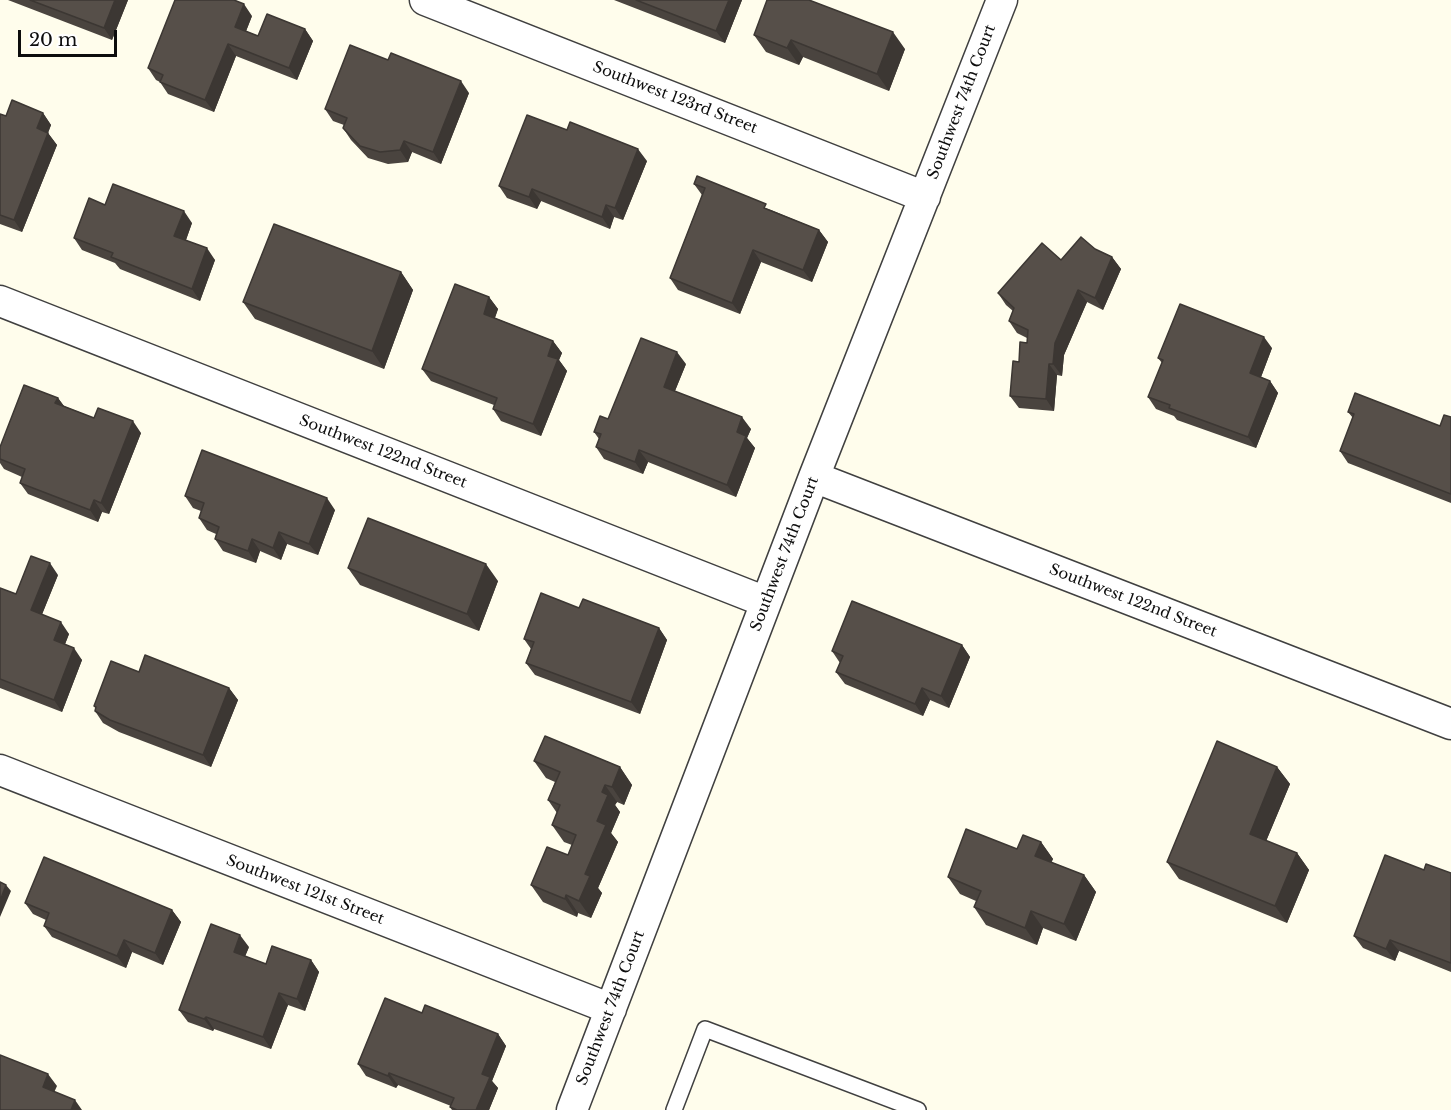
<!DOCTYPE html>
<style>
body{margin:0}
#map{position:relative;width:1451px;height:1110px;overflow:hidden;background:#fffdec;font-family:"Libre Baskerville",serif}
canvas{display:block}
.scale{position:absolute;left:18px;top:30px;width:99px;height:27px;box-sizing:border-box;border:3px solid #0d0d0d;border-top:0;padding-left:8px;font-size:18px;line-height:21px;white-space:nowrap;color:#0d0d0d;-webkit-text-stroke:4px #fff;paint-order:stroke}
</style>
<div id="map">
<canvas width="1451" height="1110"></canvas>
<div class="scale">20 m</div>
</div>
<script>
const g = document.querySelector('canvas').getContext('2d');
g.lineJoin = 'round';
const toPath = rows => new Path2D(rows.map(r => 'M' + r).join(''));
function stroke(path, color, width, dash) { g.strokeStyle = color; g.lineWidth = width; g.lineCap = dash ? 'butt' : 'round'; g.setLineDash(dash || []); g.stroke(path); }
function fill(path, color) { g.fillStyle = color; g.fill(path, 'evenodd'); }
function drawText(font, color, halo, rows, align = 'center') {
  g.font = font + ' "Libre Baskerville",serif'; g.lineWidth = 6; g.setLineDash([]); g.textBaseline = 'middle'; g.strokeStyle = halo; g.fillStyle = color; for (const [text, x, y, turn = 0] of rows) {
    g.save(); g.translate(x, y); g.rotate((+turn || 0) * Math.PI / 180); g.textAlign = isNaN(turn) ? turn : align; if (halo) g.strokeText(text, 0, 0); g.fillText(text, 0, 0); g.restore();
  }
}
const lane = toPath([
 [674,1110,705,1029,918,1110]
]);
const street = toPath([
 [425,0,925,197],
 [0,301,766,602],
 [814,477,1451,724],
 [0,770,611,1009],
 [572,1110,814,477,1002,0]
]);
const wall = toPath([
 [8,0,128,0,112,40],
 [614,0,742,0,725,43],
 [252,16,246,31,258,36,305,29,313,41,297,80,236,56,214,112,168,94,160,82,156,80,148,68],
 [754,35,905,49,889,91,803,57,799,65,766,52],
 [469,93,441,164,412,152,408,162,388,164,368,158,351,140,343,128,344,125,333,121,325,109],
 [43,113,51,125,48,133,57,145,22,232,0,224,0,114,6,116],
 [647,161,623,220,614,217,610,229,541,201,537,209,507,198,499,186],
 [694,184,771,210,819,230,828,242,812,282,761,262,740,314,678,290,670,278,702,195],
 [105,205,192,223,186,240,215,260,200,301,120,269,115,263,82,250,74,238],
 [1095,249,1112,257,1121,269,1103,310,1087,302,1064,355,1062,376,1057,375,1054,411,1019,408,1010,396,1019,362,1027,343,1027,338,1017,333,1009,321,1013,311,1006,305,998,293,1061,260],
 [401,272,413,290,384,369,255,319,243,302],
 [489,297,498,309,495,318,553,341,562,353,559,360,567,371,541,436,501,421,493,409,494,405,431,381,422,369],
 [1272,348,1261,377,1270,381,1278,393,1256,448,1177,420,1174,416,1156,409,1148,397,1162,363,1158,358],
 [686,364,675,391,751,429,747,438,755,448,736,497,648,462,643,474,604,459,596,447,599,439,594,432,608,419],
 [58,398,64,406,94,418,141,433,109,514,102,512,98,522,28,494,20,483,22,477,4,469,0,463,0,447],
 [1348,412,1440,426,1451,417,1451,503,1348,463,1340,451,1353,418],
 [185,496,335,510,318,555,287,544,281,560,260,551,256,563,223,551,215,539,216,534,207,530,199,518,201,511,193,508],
 [348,568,498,581,479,631,360,585],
 [58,575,42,614,69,634,65,644,82,660,62,712,0,688,0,588,16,594],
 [579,608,659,628,667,640,640,714,535,675,526,663,531,649,524,639],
 [962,645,970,657,949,708,930,700,923,716,845,684,836,672,840,663,832,651],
 [139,672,229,688,238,700,211,767,119,732,103,723,95,711,96,709,94,706],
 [534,761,620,767,632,785,624,805,617,802,615,805,620,812,611,833,618,842,598,888,602,893,591,918,578,913,577,917,543,902,531,885,568,855,572,845,564,842,552,825,557,813,548,800,555,782,546,778],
 [1277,767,1290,784,1266,841,1297,853,1309,870,1287,923,1179,879,1167,862],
 [1041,842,1053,859,1051,862,1084,875,1096,892,1076,941,1043,928,1037,945,986,925,974,907,976,901,960,894,948,877,1017,849],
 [1424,870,1451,873,1451,972,1399,951,1395,961,1363,948,1354,936],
 [25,903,172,910,181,922,163,965,132,952,126,968,52,937,44,926,46,920,33,914],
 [249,947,245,956,266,964,311,960,319,972,305,1011,288,1005,271,1049,214,1029,213,1031,188,1022,179,1010],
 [422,1013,498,1034,506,1046,492,1081,498,1088,489,1110,452,1110,450,1107,451,1106,398,1085,396,1088,366,1076,358,1064]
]);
const shadedWall = toPath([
 [115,0,128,0,112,40,104,28],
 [729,0,742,0,725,43,716,31],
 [244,4,252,16,243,39,235,27],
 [305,29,313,41,297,80,289,68],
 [893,32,905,49,889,91,877,74],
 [791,40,803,57,799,65,787,48],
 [228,44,236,56,214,112,205,100],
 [461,81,469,93,441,164,433,152],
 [43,113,51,125,45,140,37,128],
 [48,133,57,145,22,232,14,220],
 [404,141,412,152,408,162,400,150],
 [638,149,647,161,623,220,615,208],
 [532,189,541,201,537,209,529,197],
 [606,205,614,217,610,229,602,217],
 [184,211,192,223,183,248,174,236],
 [819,230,828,242,812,282,803,270],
 [207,248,215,260,200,301,192,289],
 [753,250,761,262,740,314,732,303],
 [1112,257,1121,269,1103,310,1095,298],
 [401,272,413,290,384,369,372,351],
 [1078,290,1087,302,1064,355,1062,376,1053,364,1055,343],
 [489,297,498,309,492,325,484,314],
 [1264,337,1272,348,1258,385,1250,373],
 [553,341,562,353,559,360,567,371,541,436,533,424,548,356],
 [677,352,686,364,672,398,664,387],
 [1049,364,1057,375,1054,411,1046,399],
 [1270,381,1278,393,1256,448,1248,437],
 [58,398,66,409,55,403],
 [742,417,751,429,747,438,755,448,736,497,727,485,737,432],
 [133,421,141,433,109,514,101,503],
 [639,450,648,462,643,474,635,462],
 [327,498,335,510,318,555,309,544],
 [94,500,102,512,98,522,90,510],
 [279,532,287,544,281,560,273,548],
 [252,539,260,551,256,563,248,551],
 [50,563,58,575,39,622,31,610],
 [486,564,498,581,479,631,467,614],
 [61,622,69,634,62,652,54,640],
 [659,628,667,640,640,714,631,702],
 [962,645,970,657,949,708,941,696],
 [74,648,82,660,62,712,54,700],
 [229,688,238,700,211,767,203,755],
 [922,688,930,700,923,716,915,704],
 [620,767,632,785,624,805,612,787],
 [1277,767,1290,784,1262,851,1250,834],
 [605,785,617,802,615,805,620,812,611,833,618,842,598,888,602,893,591,918,579,901,597,821,602,792],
 [1041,842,1053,859,1047,873,1035,856],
 [1297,853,1309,870,1287,923,1275,906],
 [1084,875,1096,892,1076,941,1064,924],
 [6,885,11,891,0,917,0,901],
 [566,895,578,913,577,917,565,899],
 [172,910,181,922,163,965,155,953],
 [1031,911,1043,928,1037,945,1025,928],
 [240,935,249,947,242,964,234,952],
 [124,940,132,952,126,968,117,956],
 [1390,940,1399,951,1395,961,1386,949],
 [311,960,319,972,305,1011,297,999],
 [279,993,288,1005,271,1049,263,1037],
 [206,1017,214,1029,213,1031,204,1019],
 [498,1034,506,1046,492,1081,498,1088,489,1110,476,1110,482,1074],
 [389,1073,398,1085,396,1088,388,1076],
 [48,1074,57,1086,51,1099,43,1087],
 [75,1100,82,1110,71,1110]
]);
const building = toPath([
 [30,0,115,0,104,28,30,0],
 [175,0,234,0,244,4,235,27,258,36,267,14,305,29,289,68,228,44,205,100,160,82,163,75,148,68,175,0],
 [636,0,729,0,716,31,636,0],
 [767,0,809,0,893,32,877,74,791,40,787,48,754,35,767,0],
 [350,45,388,60,391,53,461,81,433,152,404,141,400,150,380,152,360,146,343,128,347,118,325,109,350,45],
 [12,100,43,113,37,128,48,133,14,220,0,215,0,114,6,116,12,100],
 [527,115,567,130,570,122,638,149,615,208,606,205,602,217,532,189,529,197,499,186,527,115],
 [697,176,766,204,764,208,819,230,803,270,753,250,732,303,670,278,705,188,694,184,697,176],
 [113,184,184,211,174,236,207,248,192,289,111,257,113,253,74,238,89,198,105,205,113,184],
 [274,224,401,272,372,351,243,302,274,224],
 [1081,237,1095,249,1112,257,1095,298,1078,290,1055,343,1053,364,1049,364,1046,399,1010,396,1013,361,1019,362,1020,342,1027,343,1028,330,1009,321,1014,308,998,293,1042,243,1061,260,1081,237],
 [455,284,489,297,484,314,553,341,548,356,558,359,533,424,493,409,497,398,422,369,455,284],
 [1180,304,1264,337,1250,373,1270,381,1248,437,1169,408,1170,405,1148,397,1163,360,1158,358,1180,304],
 [641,338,677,352,664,387,742,417,737,432,746,436,727,485,639,450,635,462,596,447,601,434,594,432,600,416,608,419,641,338],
 [24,385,58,398,55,403,94,418,98,408,133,421,101,503,94,500,90,510,20,483,25,469,0,459,0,447,24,385],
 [1355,393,1440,426,1444,415,1451,417,1451,494,1340,451,1354,414,1348,412,1355,393],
 [202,450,327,498,309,544,279,532,273,548,252,539,248,551,215,539,219,527,199,518,204,503,185,496,202,450],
 [368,518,486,564,467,614,348,568,368,518],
 [31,556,50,563,31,610,61,622,54,640,74,648,54,700,0,679,0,588,16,594,31,556],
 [541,593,579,608,583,599,659,628,631,702,526,663,534,642,524,639,541,593],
 [852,601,962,645,941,696,922,688,915,704,836,672,843,656,832,651,852,601],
 [145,655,229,688,203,755,110,720,95,711,96,707,94,706,111,661,139,672,145,655],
 [545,736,620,767,612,787,605,785,602,792,608,795,597,821,606,825,585,874,590,876,579,901,566,895,565,899,531,885,547,847,568,855,576,835,552,825,560,805,548,800,560,772,534,761,545,736],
 [1217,741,1277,767,1250,834,1297,853,1275,906,1167,862,1217,741],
 [966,829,1017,849,1023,835,1041,842,1035,856,1084,875,1064,924,1031,911,1025,928,974,907,981,891,948,877,966,829],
 [1385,855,1424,870,1426,864,1451,873,1451,963,1390,940,1386,949,1354,936,1385,855],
 [44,857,172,910,155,953,124,940,117,956,44,926,49,913,25,903,44,857],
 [0,882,6,885,0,901,0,882],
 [211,924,240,935,234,952,266,964,272,946,311,960,297,999,279,993,263,1037,206,1017,204,1019,179,1010,211,924],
 [385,998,422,1013,425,1005,498,1034,482,1074,490,1077,476,1110,457,1110,450,1107,454,1098,389,1073,388,1076,358,1064,385,998],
 [0,1055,48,1074,43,1087,75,1100,71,1110,0,1110,0,1055]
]);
const streetNames = [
 ["Southwest 123rd Street",675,98,21],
 ["Southwest 74th Court",962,102,-69],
 ["Southwest 122nd Street",383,452,21],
 ["Southwest 74th Court",785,554,-69],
 ["Southwest 122nd Street",1133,601,21],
 ["Southwest 121st Street",305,890,21],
 ["Southwest 74th Court",611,1008,-69]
];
stroke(lane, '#404040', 18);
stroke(street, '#404040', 33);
stroke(lane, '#fff', 15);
stroke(street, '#fff', 30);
fill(wall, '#4a443f');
fill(shadedWall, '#3c3733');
fill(building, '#564f49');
stroke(building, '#3c3733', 1.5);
drawText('15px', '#0d0d0d', '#fff', streetNames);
</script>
